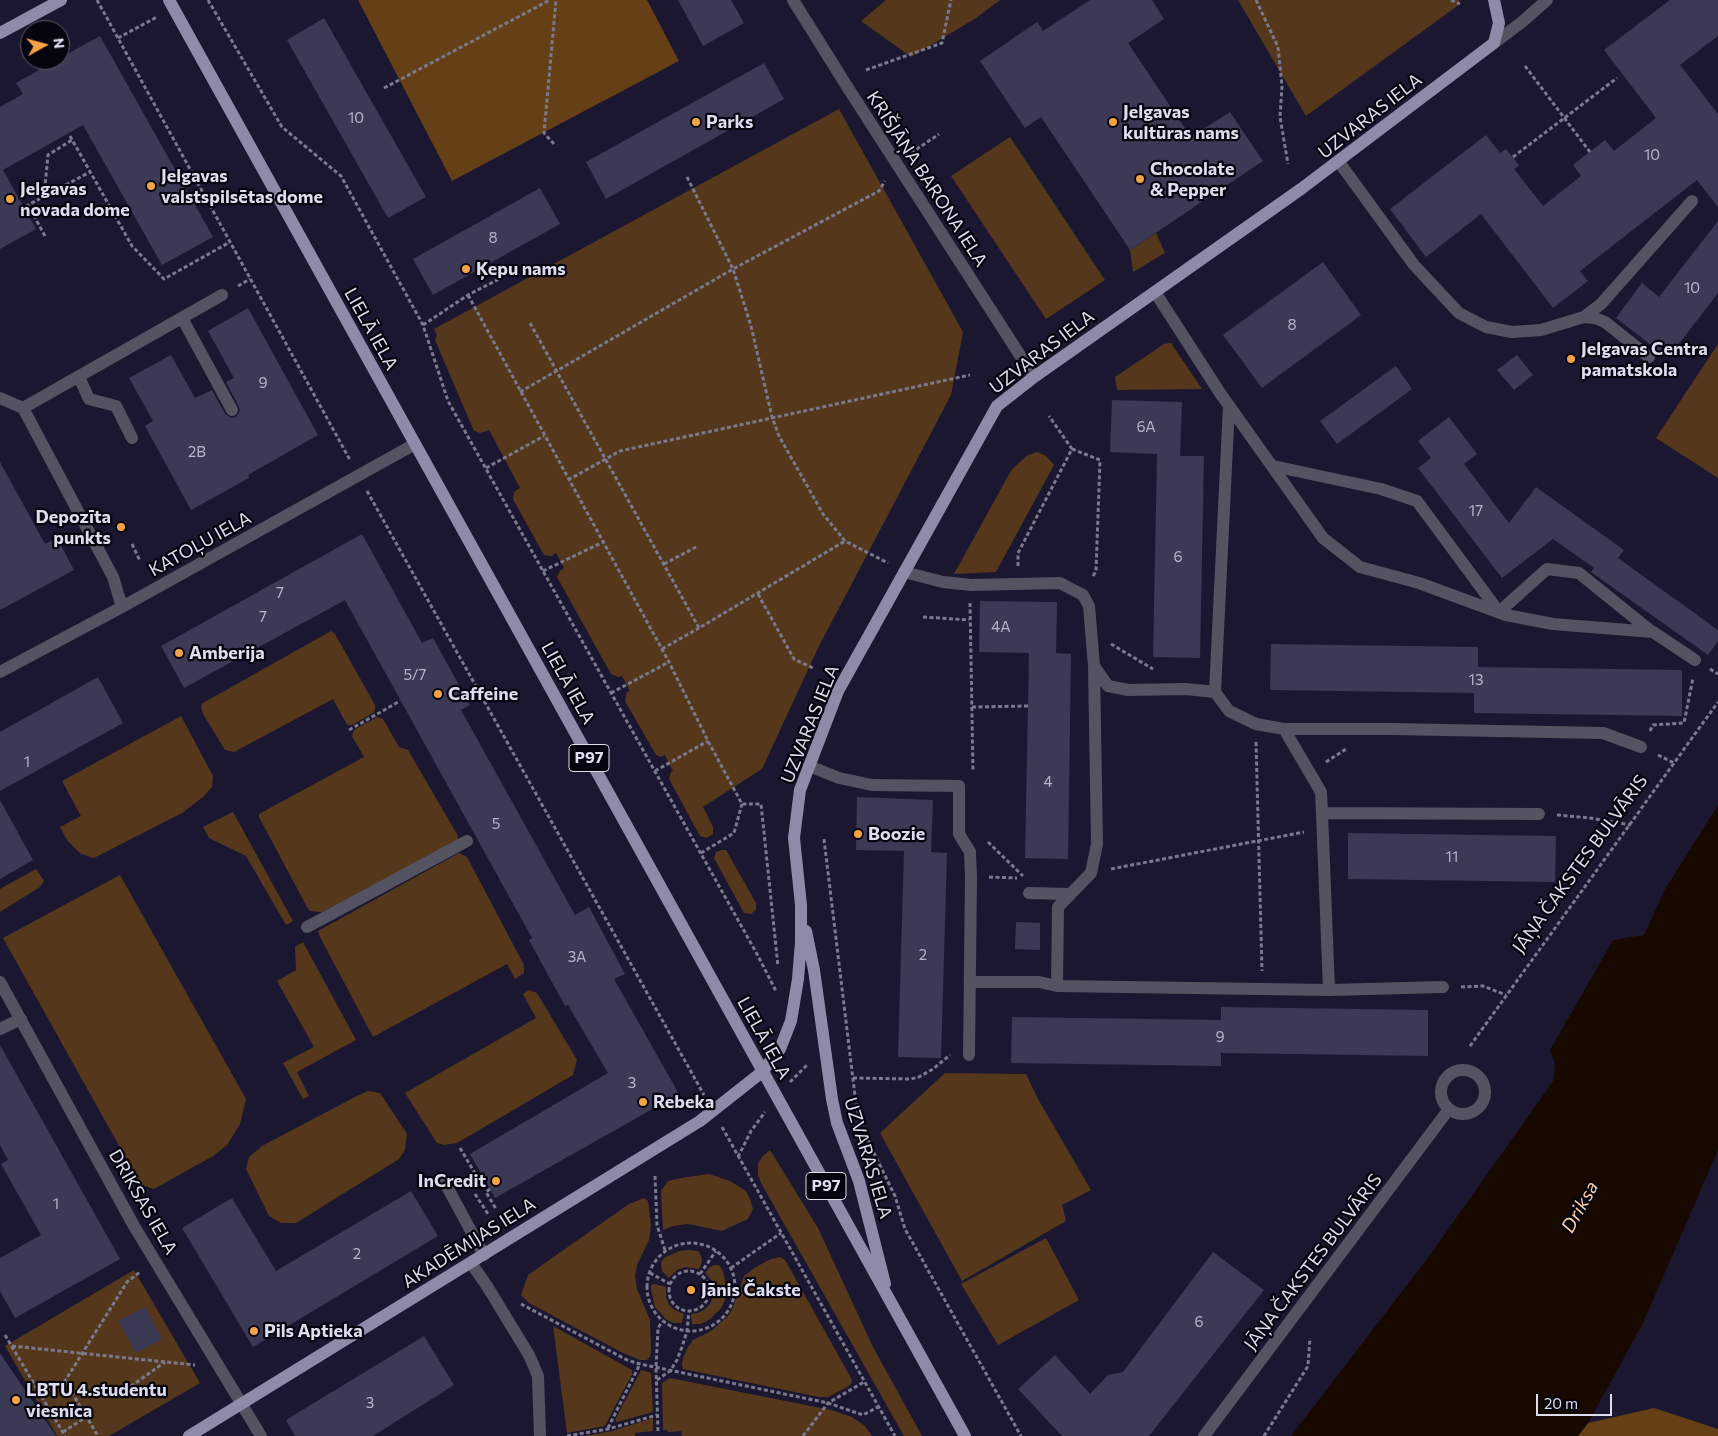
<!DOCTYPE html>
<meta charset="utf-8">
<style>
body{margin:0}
#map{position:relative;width:1718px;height:1436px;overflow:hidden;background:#1b1730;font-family:Commissioner,sans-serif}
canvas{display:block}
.north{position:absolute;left:20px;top:20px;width:50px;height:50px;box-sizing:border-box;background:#06050f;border:1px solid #5c5b68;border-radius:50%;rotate:83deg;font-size:14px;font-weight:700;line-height:20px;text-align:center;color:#deddee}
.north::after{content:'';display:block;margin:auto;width:18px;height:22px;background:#f6a247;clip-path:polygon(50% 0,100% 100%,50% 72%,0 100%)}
.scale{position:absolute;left:1536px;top:1394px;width:76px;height:22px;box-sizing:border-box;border:2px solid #deddee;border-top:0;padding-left:6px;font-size:15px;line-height:18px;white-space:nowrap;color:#deddee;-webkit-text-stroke:4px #06050f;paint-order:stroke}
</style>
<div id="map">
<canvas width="1718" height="1436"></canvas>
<div class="north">N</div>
<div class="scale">20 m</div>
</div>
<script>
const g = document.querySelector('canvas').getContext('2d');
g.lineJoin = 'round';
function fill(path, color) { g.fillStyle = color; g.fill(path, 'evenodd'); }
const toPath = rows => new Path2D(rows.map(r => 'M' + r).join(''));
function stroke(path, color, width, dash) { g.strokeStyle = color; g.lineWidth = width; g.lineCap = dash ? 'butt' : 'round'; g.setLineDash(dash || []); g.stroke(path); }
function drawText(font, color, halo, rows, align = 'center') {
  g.font = font + ' Commissioner,sans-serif'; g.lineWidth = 4.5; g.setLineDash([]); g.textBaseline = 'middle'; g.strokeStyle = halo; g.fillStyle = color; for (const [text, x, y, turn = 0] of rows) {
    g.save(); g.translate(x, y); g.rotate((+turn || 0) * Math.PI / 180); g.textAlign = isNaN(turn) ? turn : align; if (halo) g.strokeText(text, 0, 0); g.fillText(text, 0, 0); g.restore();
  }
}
const green = toPath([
 [886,0,1000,0,976,18,911,57,861,21],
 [1238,0,1459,0,1460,4,1306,116],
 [839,109,963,332,951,395,819,646,762,769,703,807,713,827,713,834,707,838,700,836,669,779,671,772,673,771,665,755,661,757,656,755,625,701,627,692,630,691,622,676,618,677,611,674,557,577,560,571,564,568,556,553,551,556,544,555,513,499,514,492,520,488,489,430,480,433,474,431,435,340,437,335,434,329],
 [1010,137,1105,280,1046,319,951,176],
 [1156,233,1165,253,1133,272,1130,250],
 [1171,343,1202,389,1117,390,1115,377,1164,344],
 [1718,344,1718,478,1656,438],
 [1037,452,1046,456,1054,465,996,572,954,574,1012,469,1028,455],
 [331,631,335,634,375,705,375,710,373,713,352,725,348,725,346,723,333,699,234,752,225,750,203,714,201,706,203,703],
 [181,716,213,776,212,787,203,797,182,813,94,858,81,854,67,840,60,827,81,816,62,781],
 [377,717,383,719,399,747,408,750,458,836,458,840,322,912,310,911,307,907,259,817,259,814,364,757,352,736,354,730],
 [233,812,293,921,286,925,246,856,209,838,203,827],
 [721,850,726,850,756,903,756,910,751,914,744,913,714,858,716,852],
 [459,853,467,857,524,965,524,973,515,979,507,964,373,1037,320,937,318,931],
 [36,869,44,881,40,887,0,912,0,889],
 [120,875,246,1099,240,1124,227,1145,213,1156,154,1189,141,1185,3,938],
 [303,942,356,1040,297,1072,309,1096,303,1099,283,1063,314,1047,277,981,296,970,295,947],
 [529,990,537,993,577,1060,573,1075,457,1143,444,1145,437,1143,405,1093,536,1018,523,994],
 [945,1073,1026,1074,1038,1099,1091,1190,1062,1205,1066,1221,962,1281,880,1133],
 [368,1091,380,1093,407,1134,405,1150,399,1159,296,1223,281,1223,269,1216,246,1169,249,1157,262,1146,355,1097],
 [770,1150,818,1228,873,1347,922,1436,904,1436,761,1183,758,1175,758,1164,762,1157],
 [709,1174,730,1181,746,1191,750,1199,753,1209,748,1219,722,1231,688,1224,673,1226,663,1230,661,1191,668,1181,681,1178],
 [644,1198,648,1201,651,1225,649,1240,637,1265,635,1276,637,1289,650,1320,651,1349,650,1356,647,1360,640,1360,623,1353,529,1303,521,1295,528,1275,629,1204],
 [1046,1238,1079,1300,998,1345,961,1284],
 [689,1250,698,1251,701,1255,702,1262,699,1269,685,1267,677,1270,669,1278,662,1271,661,1263,664,1258,679,1251],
 [780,1257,785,1260,789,1267,851,1378,852,1382,849,1386,828,1397,819,1397,683,1369,682,1365,683,1358,688,1347,693,1340,711,1331,727,1317,732,1310,744,1276,754,1268,771,1259],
 [714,1265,719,1265,723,1271,727,1290,725,1300,721,1308,710,1319,701,1324,692,1324,691,1314,698,1313,704,1310,710,1304,713,1297,713,1289,712,1281,705,1273,710,1267],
 [134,1270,200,1383,109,1436,57,1436,5,1346],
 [654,1284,666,1287,666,1297,669,1305,675,1310,684,1314,682,1323,673,1323,666,1319,655,1307,651,1290,651,1285],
 [553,1326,632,1370,632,1374,605,1426,567,1433],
 [641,1370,651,1373,653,1412,617,1422,615,1420],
 [670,1378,831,1410,852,1417,865,1426,872,1436,682,1436,681,1431,668,1432,667,1430,663,1430,662,1383],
 [653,1418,653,1431,635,1433,635,1436,585,1436,612,1431]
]);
const forest = toPath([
 [358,0,647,0,679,61,452,181],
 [1654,1408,1718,1429,1718,1436,1578,1436,1588,1423]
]);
const water = toPath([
 [1718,805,1718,1150,1643,1323,1588,1423,1578,1436,1291,1436,1430,1255,1553,1081,1555,1064,1550,1050,1613,940,1644,935,1664,891]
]);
const building = toPath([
 [678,0,731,0,744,23,703,46],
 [1090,0,1152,0,1164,19,1128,43,1191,137,1230,112,1263,161,1130,250,1041,117,1025,128,980,61,1037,22,1043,31],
 [1670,0,1718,0,1718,36,1680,65,1718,114,1718,207,1697,180,1580,271,1588,281,1553,308,1481,214,1426,257,1390,209,1486,135,1500,153,1506,149,1519,165,1514,169,1543,206,1581,176,1573,165,1605,140,1614,151,1656,118,1604,50],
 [324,18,426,197,388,218,287,40],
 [100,36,213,237,162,265,83,125,3,170,36,229,0,249,0,107,23,94,16,83,57,60,60,60,60,58],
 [764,63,784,99,606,199,586,162],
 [540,188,560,224,433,295,413,259],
 [1718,221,1718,293,1668,358,1616,318,1642,283,1659,297],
 [1323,262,1361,315,1262,388,1223,335],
 [248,308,318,435,248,475,249,478,191,510,145,426,153,421,129,378,171,355,195,398,212,390,225,414,231,418,236,417,240,411,239,407,226,382,234,378,208,331],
 [1517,355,1533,375,1514,390,1497,370],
 [1396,366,1412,389,1337,444,1320,421],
 [1112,400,1182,402,1180,456,1204,456,1200,658,1153,657,1157,454,1110,452],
 [1449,417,1477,454,1464,464,1509,523,1536,487,1624,550,1618,558,1718,630,1718,641,1708,655,1591,572,1594,568,1553,539,1502,578,1418,468,1431,458,1418,441],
 [0,462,45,544,57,538,74,570,0,610],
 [362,534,422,643,433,638,470,705,461,710,575,915,589,907,625,974,614,979,679,1094,495,1198,470,1154,608,1073,568,1005,565,1006,529,940,532,938,345,600,184,688,161,646],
 [980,601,1057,602,1056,653,1071,654,1068,859,1025,858,1029,653,979,652],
 [1271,644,1478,647,1478,667,1682,670,1682,716,1474,713,1474,693,1270,690],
 [98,677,123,723,0,791,0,732],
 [857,797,933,800,931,852,947,853,941,1058,898,1057,904,851,856,850],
 [0,800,33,860,0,879],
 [1348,833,1556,836,1555,882,1348,879],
 [1016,922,1040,923,1040,950,1015,949],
 [1221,1007,1428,1010,1428,1056,1221,1053,1221,1066,1011,1063,1012,1017,1221,1020],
 [0,1045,120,1259,15,1318,0,1291,0,1258,41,1235,1,1164,8,1160,0,1145],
 [411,1191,438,1236,253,1347,182,1228,232,1198,276,1271],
 [1213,1252,1264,1290,1149,1436,1062,1436,1018,1389,1055,1355,1090,1394,1108,1375,1123,1372],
 [145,1307,162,1339,136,1353,118,1321],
 [424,1336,454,1385,373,1436,295,1436,286,1420],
 [0,1353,56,1436,0,1436]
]);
const path = toPath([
 [97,0,350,460],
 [208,0,282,127,341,176,423,325,448,401,757,954,776,991],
 [1256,0,1278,47,1282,86,1280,117,1288,164],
 [1451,0,1460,4],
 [118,38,157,17],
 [1525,66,1590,152],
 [866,70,942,43,951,0],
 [384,88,550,0],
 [70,136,132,246,164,279,230,242],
 [554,144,544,133,556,0],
 [911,153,939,134],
 [1513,157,1617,78],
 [687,177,733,269,751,326,772,417,779,436,823,514,845,541,888,563],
 [44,196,48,155,72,140],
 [45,236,28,205,90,172],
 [238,286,250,279],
 [468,295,669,662,708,741,742,804,761,804,778,966],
 [530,323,699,628,845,541],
 [423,325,468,295,501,278],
 [520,392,733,269,879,191,885,181],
 [1072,449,1100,460,1096,571,1092,578],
 [486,468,544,436],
 [568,480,620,451,970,375],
 [367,491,704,1095],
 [132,544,140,561],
 [664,564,696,547],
 [1018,566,1018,553,1072,449,1049,416],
 [543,571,603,542],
 [758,594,794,659,815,669],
 [970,603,973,772],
 [923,617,969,620],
 [1111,644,1153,669],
 [662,649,699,628],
 [1710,669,1718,674],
 [611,693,669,662],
 [972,707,1028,706],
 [349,730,400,701],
 [1650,731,1653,725,1684,723,1693,678],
 [1256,742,1262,971],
 [1658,755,1674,763],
 [1326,762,1346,749],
 [655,771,708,741],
 [1557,815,1590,818,1631,825],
 [824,839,855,1096,859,1117,870,1145,895,1196,905,1229,1021,1436],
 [988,842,1023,876],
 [701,853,734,833,742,804],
 [1111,869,1304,832],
 [989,877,1017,878],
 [1461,987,1483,986,1506,995],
 [1470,1046,1718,702],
 [853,1078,911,1079,919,1077,933,1069,950,1055],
 [790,1082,808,1064],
 [722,1127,895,1436],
 [460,1148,476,1175,465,1182],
 [738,1157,751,1131,765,1112],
 [655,1176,657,1225,665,1250],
 [490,1189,486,1192,496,1209],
 [475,1194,488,1214],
 '647 1287a44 44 0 1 1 88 0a44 44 0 1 1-88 0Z',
 [731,1268,781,1233],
 '669 1291a20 20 0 1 1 40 0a20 20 0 1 1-40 0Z',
 [650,1273,670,1284],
 [700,1274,716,1251],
 [521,1304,627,1360,640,1364,828,1403,863,1415,878,1407],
 [5,1335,65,1436],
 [12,1346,195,1365],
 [657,1380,670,1371,677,1360,682,1347,687,1331,689,1311],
 [65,1381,98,1436],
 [69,1388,109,1396,123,1392,165,1362],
 [41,1395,65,1381,127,1282,140,1272],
 [608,1428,640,1364],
 [658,1431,656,1368,658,1328,662,1322],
 [63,1432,86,1417],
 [567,1436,608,1429,657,1415],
 [803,1436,828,1403,864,1382],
 [1264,1436,1308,1366,1310,1338]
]);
const minor = toPath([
 [793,0,848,88,1034,377],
 [1494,43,1522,22,1547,0],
 [1339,162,1414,265,1459,313,1486,327,1512,332,1541,330,1584,317,1595,318,1605,322,1649,357],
 [1155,292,1220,393,1323,538,1360,567,1419,583,1506,615,1553,624,1653,632,1695,660],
 [1584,317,1601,304,1692,201],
 [182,318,232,410],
 [79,377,89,399,116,406,132,438],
 [0,398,23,408,113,577,122,607],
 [1229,406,1215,692,1229,711,1256,724,1284,729,1393,729,1603,733,1641,747],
 [23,408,222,295],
 [1273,466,1381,489,1417,501,1499,612,1547,569,1579,573,1652,632],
 [904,572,943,582,971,585,1060,583,1083,595,1089,606,1094,666,1108,686,1128,690,1186,689,1215,692],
 [1094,666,1097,844,1091,873,1058,907,1057,986,1329,990,1443,987],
 [0,672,122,607,415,444],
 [1284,729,1321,792,1322,813,1539,814],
 [809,766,839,778,872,785,959,786,959,834,970,852,971,877,969,1055],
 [1322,813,1329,990],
 [1029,893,1069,894],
 [307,927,467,841],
 [0,982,134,1226,261,1436],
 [971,982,1039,982,1057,986],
 [0,1029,21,1019],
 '1441 1092a22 22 0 1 1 44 0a22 22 0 1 1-44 0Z',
 [445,1183,484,1255],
 [471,1263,487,1286,529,1355,538,1376,540,1436],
 [1204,1436,1449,1109]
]);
const major = toPath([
 [169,0,965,1436],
 [0,33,61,0],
 [806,931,814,970,832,1099,837,1123,859,1181,885,1284],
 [189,1436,700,1121,762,1072,780,1049,791,1021,798,979,801,942,801,905,794,838,800,790,838,691,997,406,1034,377,1301,189,1494,43,1499,23,1494,0]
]);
const markers = [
 [696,122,5,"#f6a247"],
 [1113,122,5,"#f6a247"],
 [1140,179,5,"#f6a247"],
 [151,186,5,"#f6a247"],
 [10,199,5,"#f6a247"],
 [466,269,5,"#f6a247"],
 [1571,359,5,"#f6a247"],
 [121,527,5,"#f6a247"],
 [179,653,5,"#f6a247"],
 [438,694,5,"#f6a247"],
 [858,834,5,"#f6a247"],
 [643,1102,5,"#f6a247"],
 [496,1181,5,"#f6a247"],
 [691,1290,5,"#f6a247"],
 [254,1331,5,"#f6a247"],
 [16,1400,5,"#f6a247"]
];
const numberNames = [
 ["10",356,118],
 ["10",1652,155],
 ["8",493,238],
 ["10",1692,288],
 ["8",1292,325],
 ["9",263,383],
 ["6A",1146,427],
 ["2B",197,452],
 ["17",1476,511],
 ["6",1178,557],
 ["7",280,593],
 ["7",263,617],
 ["4A",1001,627],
 ["5/7",415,675],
 ["13",1476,680],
 ["1",27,762],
 ["4",1048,782],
 ["5",496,824],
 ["11",1452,857],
 ["2",923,955],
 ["3A",577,957],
 ["9",1220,1037],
 ["3",632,1083],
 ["1",56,1204],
 ["2",357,1254],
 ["6",1199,1322],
 ["3",370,1403]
];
const shields = [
 [589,758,40],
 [826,1186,40]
];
const shieldNames = [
 ["P97",589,758],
 ["P97",826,1186]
];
const poiNames = [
 ["Jelgavas",1123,112],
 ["kultūras nams",1123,133],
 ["Parks",706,122],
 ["Chocolate",1150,169],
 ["& Pepper",1150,190],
 ["Jelgavas",161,176],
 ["valstspilsētas dome",161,197],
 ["Jelgavas",20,189],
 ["novada dome",20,210],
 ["Ķepu nams",476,269],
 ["Jelgavas Centra",1581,349],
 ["pamatskola",1581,370],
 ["Depozīta",111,517,"right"],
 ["punkts",111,538,"right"],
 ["Amberija",189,653],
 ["Caffeine",448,694],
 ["Boozie",868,834],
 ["Rebeka",653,1102],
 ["InCredit",486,1181,"right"],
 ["Jānis Čakste",701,1290],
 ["Pils Aptieka",264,1331],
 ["LBTU 4.studentu",26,1390],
 ["viesnīca",26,1411]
];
const streetNames = [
 ["UZVARAS IELA",1370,116,-38],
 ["KRIŠJĀŅA BARONA IELA",927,179,57],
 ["LIELĀ IELA",371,329,61],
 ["UZVARAS IELA",1042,352,-37],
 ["KATOĻU IELA",200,544,-29],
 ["LIELĀ IELA",568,683,61],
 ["UZVARAS IELA",810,724,-68],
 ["JĀŅA ČAKSTES BULVĀRIS",1580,864,-54],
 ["LIELĀ IELA",764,1038,61],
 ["UZVARAS IELA",868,1158,73],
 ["DRIKSAS IELA",143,1202,60],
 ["AKADĒMIJAS IELA",469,1243,-32],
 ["JĀŅA ČAKSTES BULVĀRIS",1313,1262,-53]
];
const waterNames = [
 ["Driksa",1580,1207,-61]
];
fill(green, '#55381b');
fill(forest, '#653f15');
fill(water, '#180900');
fill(building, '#3c3955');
stroke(path, '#7b798e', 3, [4, 2.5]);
stroke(minor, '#545361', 12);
stroke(major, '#8d8ba7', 12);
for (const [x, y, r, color] of markers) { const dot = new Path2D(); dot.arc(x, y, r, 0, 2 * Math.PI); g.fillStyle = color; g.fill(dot); stroke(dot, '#06050f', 2); }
drawText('15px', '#b6b4c8', null, numberNames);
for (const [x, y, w] of shields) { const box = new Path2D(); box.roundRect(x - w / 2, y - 13.5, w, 27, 4); g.fillStyle = '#06050f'; g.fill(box); stroke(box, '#deddee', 1); }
drawText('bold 16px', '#deddee', null, shieldNames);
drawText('bold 18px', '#deddee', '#06050f', poiNames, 'left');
drawText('18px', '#deddee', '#06050f', streetNames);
drawText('italic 19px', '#facca2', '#06050f', waterNames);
</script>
